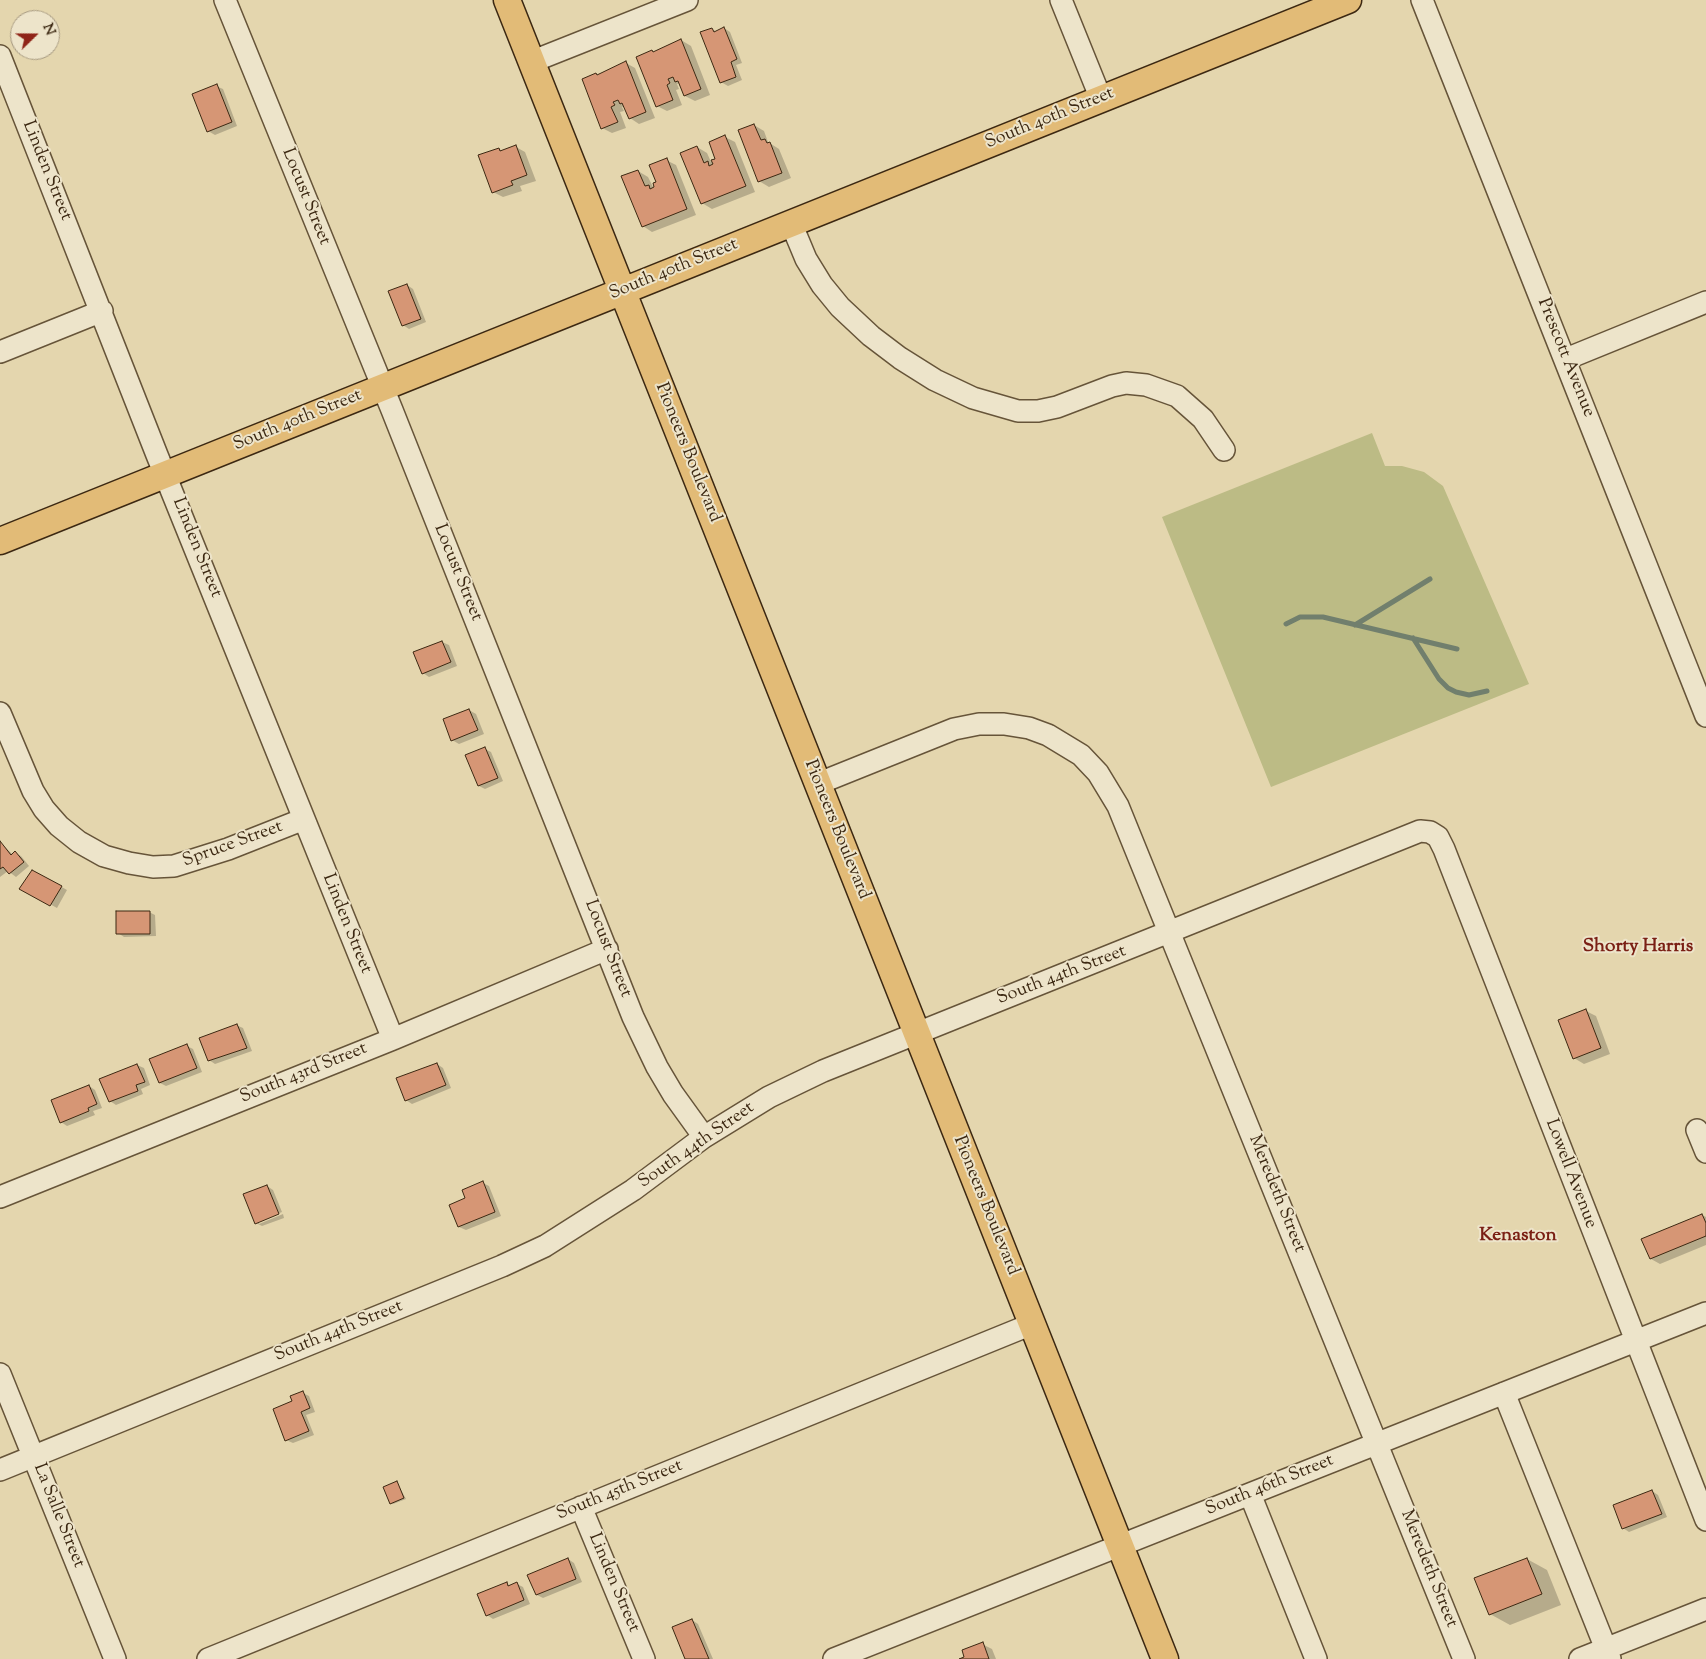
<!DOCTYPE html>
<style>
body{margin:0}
#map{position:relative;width:1706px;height:1659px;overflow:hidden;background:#e4d6ae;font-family:"Sorts Mill Goudy",serif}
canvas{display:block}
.north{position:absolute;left:10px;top:10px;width:50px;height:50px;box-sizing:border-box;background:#ede4ca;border:1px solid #a69980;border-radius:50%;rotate:68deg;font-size:14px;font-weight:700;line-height:20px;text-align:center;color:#3c2812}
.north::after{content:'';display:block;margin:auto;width:18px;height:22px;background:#8f2418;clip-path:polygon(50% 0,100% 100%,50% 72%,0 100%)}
</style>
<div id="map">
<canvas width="1706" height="1659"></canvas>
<div class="north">N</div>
</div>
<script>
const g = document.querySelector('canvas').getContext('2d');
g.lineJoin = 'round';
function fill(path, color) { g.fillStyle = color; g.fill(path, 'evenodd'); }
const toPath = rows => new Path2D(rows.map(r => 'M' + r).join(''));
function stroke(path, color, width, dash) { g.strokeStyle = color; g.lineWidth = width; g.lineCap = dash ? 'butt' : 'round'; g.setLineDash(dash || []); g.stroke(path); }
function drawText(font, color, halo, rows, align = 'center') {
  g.font = font + ' "Sorts Mill Goudy",serif'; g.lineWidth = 4; g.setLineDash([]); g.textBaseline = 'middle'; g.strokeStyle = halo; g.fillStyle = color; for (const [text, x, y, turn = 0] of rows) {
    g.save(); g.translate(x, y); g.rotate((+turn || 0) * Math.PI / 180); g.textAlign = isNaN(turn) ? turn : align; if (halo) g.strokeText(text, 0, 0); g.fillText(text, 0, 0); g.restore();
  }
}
const green = toPath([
 [1372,433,1385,466,1402,466,1424,472,1443,486,1529,684,1271,787,1162,517]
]);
const shadow = toPath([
 [724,28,730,32,742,63,736,65,742,80,728,86,721,82,712,29,717,32],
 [681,40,691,46,710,95,695,101,685,96,680,83,677,84,679,89,676,90,682,105,667,111,657,106,652,51,654,53],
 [626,63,635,68,655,118,639,124,630,118,625,106,622,107,624,111,620,112,626,128,612,133,602,128,596,75,599,76],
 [216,86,223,89,237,126,215,135,208,131],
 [754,125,764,131,768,142,779,149,791,178,769,187,759,181],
 [725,137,735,142,755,192,712,209,702,203,697,147,707,153,711,162,717,159],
 [516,147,525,152,536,181,520,186,522,191,503,197,493,192,499,149,503,151],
 [666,160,676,165,696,215,652,232,643,226,638,171,648,177,654,189],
 [407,285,413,289,426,322,409,329,403,325],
 [442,642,449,645,457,666,429,677,423,673],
 [469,710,476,714,484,734,459,744,452,740],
 [485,749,491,752,503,781,485,789,479,786],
 [0,842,13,855,15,853,21,856,29,866,16,877,8,871,0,877],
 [33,871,67,890,57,908,21,888],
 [149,912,155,915,156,936,124,937,118,933],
 [1586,1011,1596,1016,1610,1054,1584,1064,1574,1058],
 [236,1025,243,1028,252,1051,215,1064,209,1060],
 [187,1046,193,1049,202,1072,166,1086,160,1083],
 [437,1064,443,1068,451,1088,412,1104,406,1100],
 [137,1065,144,1068,150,1085,141,1089,143,1094,116,1105,110,1101],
 [89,1086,95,1090,102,1108,93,1111,95,1115,67,1126,61,1122],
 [483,1183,489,1186,501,1216,466,1230,459,1227,451,1206,467,1199],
 [267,1186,273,1190,282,1212,259,1221,259,1224,283,1214,284,1218,262,1226,256,1223],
 [1702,1215,1706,1217,1706,1245,1660,1264,1651,1259],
 [303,1393,309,1396,315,1412,306,1415,314,1435,293,1443,286,1440,293,1402],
 [397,1483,406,1499,393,1504,391,1503],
 [1652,1491,1658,1495,1667,1517,1629,1532,1623,1528],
 [568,1559,574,1563,582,1582,543,1598,537,1595,529,1575],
 [1527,1559,1547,1570,1561,1605,1510,1625,1490,1614],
 [507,1584,511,1586,517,1584,523,1587,530,1604,493,1619,487,1615],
 [692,1620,698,1624,713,1659,687,1659],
 [982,1644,992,1649,996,1659,962,1659]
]);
const stream = toPath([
 [1286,624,1300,617,1323,617,1457,649],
 [1355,625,1430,579],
 [1413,638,1439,679,1448,688,1456,692,1469,695,1487,691]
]);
const building = toPath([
 [724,27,737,59,731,62,736,77,720,83,700,32,712,28,714,32,724,27],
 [681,39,701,89,684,96,678,81,675,82,673,77,668,79,670,83,667,85,673,100,656,107,636,57,652,50,653,52,681,39],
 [626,61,646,112,629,119,622,103,620,104,618,100,613,102,615,105,611,107,618,122,601,129,582,79,596,73,597,75,626,61],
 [217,84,232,122,207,132,192,94,217,84],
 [754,124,761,140,765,139,767,143,770,142,782,173,758,182,738,130,754,124],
 [725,135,746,186,701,204,680,153,697,146,704,163,708,161,709,166,713,164,711,160,715,159,709,142,725,135],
 [516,145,527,175,511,181,513,185,492,193,478,155,499,148,500,151,516,145],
 [667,158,687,209,642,227,621,176,638,170,645,186,649,185,650,189,654,187,653,183,656,182,649,165,667,158],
 [407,284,421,319,402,326,388,291,407,284],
 [442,641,451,662,422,674,413,652,442,641],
 [469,709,478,730,451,741,443,719,469,709],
 [485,747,498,778,478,786,465,755,485,747],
 [0,841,11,855,15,851,24,862,9,874,3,867,0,869,0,841],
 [32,870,62,886,50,906,19,889,32,870],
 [116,911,150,911,150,934,116,934,116,911],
 [1586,1009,1601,1048,1573,1059,1558,1020,1586,1009],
 [237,1024,247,1048,208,1061,199,1038,237,1024],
 [187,1044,197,1068,159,1083,149,1059,187,1044],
 [437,1063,446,1085,405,1101,396,1078,437,1063],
 [137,1064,145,1082,136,1085,138,1091,109,1102,99,1079,137,1064],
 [89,1085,97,1104,88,1108,89,1111,60,1123,51,1100,89,1085],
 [483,1181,495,1212,458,1227,449,1205,465,1198,462,1190,483,1181],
 [267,1185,279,1214,255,1224,243,1194,267,1185],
 [1702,1214,1706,1223,1706,1236,1650,1259,1641,1239,1702,1214],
 [303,1391,310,1408,301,1412,309,1431,285,1441,273,1409,292,1401,290,1396,303,1391],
 [397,1481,404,1498,390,1504,383,1487,397,1481],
 [1652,1490,1662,1514,1622,1529,1613,1505,1652,1490],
 [568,1558,576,1579,536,1595,527,1575,568,1558],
 [1527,1558,1542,1594,1489,1615,1474,1578,1527,1558],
 [507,1582,508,1586,517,1582,524,1600,486,1616,477,1594,507,1582],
 [692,1619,709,1659,685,1659,672,1627,692,1619],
 [983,1642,989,1659,959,1659,964,1657,962,1650,983,1642]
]);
const minor = toPath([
 [225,0,392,410,633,1017,657,1067,673,1094,704,1137],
 [1061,0,1101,99],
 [1422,0,1706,716],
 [0,56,157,455,393,1039],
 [531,62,687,0],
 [791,223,806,259,822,285,840,307,871,336,900,358,935,380,973,398,1018,411,1038,411,1057,407,1112,386,1126,383,1146,385,1177,396,1203,419,1224,450],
 [0,352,102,311],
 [1566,359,1706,302],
 [0,713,33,791,44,809,59,826,79,842,104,856,129,863,153,867,174,866,228,849,304,819],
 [817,784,954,729,979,724,1004,724,1029,728,1048,735,1081,755,1098,773,1118,806,1464,1659],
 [1697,1130,1706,1152],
 [0,1197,393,1039,607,949],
 [0,1374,115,1659],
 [1504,1393,1610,1659],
 [0,1470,502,1266,545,1246,633,1190,704,1137,769,1097,823,1071,1420,831,1430,832,1438,837,1444,849,1706,1520],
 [1250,1494,1316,1659],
 [581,1507,644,1659],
 [208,1659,1032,1324],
 [834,1659,1706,1313],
 [1580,1659,1706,1609]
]);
const major = toPath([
 [507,0,1165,1659],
 [0,541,1348,0]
]);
const streetNames = [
 ["South 40th Street",1050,119,-22],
 ["Linden Street",46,171,68],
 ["Locust Street",305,197,68],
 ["South 40th Street",674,270,-22],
 ["Prescott Avenue",1565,358,68],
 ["South 40th Street",298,421,-22],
 ["Pioneers Boulevard",687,453,68],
 ["Linden Street",196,548,68],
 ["Locust Street",457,573,68],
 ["Pioneers Boulevard",836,830,68],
 ["Spruce Street",233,845,-20],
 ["Linden Street",346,924,68],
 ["Locust Street",607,949,69],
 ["South 44th Street",1062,976,-21],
 ["South 43rd Street",304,1074,-22],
 ["South 44th Street",697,1146,-35],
 ["Lowell Avenue",1570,1174,69],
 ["Meredeth Street",1276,1194,68],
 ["Pioneers Boulevard",985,1206,68],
 ["South 44th Street",339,1332,-22],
 ["South 46th Street",1270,1486,-22],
 ["South 45th Street",620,1491,-22],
 ["La Salle Street",58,1516,68],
 ["Meredeth Street",1428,1569,68],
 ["Linden Street",613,1583,67]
];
const neighbourhoodNames = [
 ["Shorty Harris",1638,948],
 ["Kenaston",1518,1237]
];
fill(green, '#bcbb85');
fill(shadow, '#0003');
stroke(stream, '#717f6d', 5);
fill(building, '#d69675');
stroke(building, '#3c2812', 1);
stroke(minor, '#665439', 24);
stroke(major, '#3c2812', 29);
stroke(minor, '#ede4ca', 21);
stroke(major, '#e2bb77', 26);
drawText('18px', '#3c2812', '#ede4ca', streetNames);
drawText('bold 19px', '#7a1f14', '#ede4ca', neighbourhoodNames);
</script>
